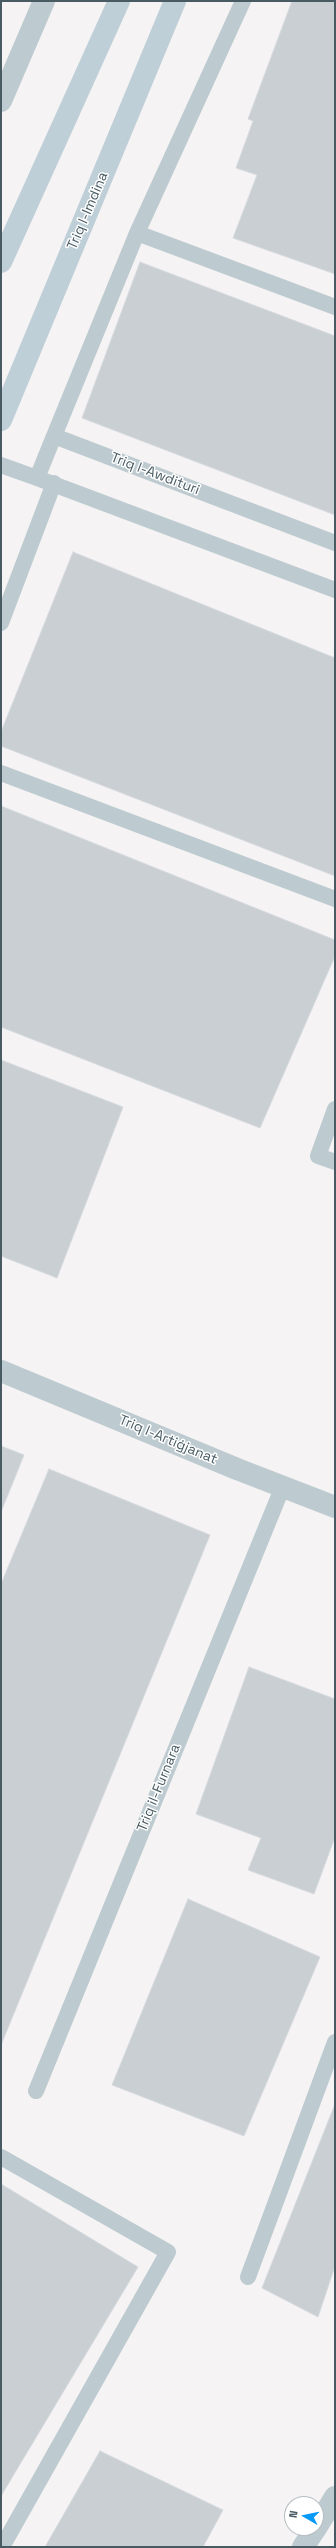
<!DOCTYPE html>
<meta charset="utf-8">
<style>
body{margin:0}
#map{position:relative;width:336px;height:2548px;overflow:hidden;background:#f5f3f3;font-family:"Space Grotesk",sans-serif}
canvas{display:block}
.frame{position:absolute;inset:0;border:2px solid #485b63;pointer-events:none}
.north{position:absolute;left:284px;top:2496px;width:40px;height:40px;box-sizing:border-box;background:#fff;border:1px solid #b6bdc1;border-radius:50%;rotate:279deg;font-size:11px;font-weight:700;line-height:16px;text-align:center;color:#485b63}
.north::after{content:'';display:block;margin:auto;width:14px;height:18px;background:#089afa;clip-path:polygon(50% 0,100% 100%,50% 72%,0 100%)}
</style>
<div id="map">
<canvas width="336" height="2548"></canvas>
<div class="frame"></div>
<div class="north">N</div>
</div>
<script>
const g = document.querySelector('canvas').getContext('2d');
g.lineJoin = 'round';
function fill(path, color) { g.fillStyle = color; g.fill(path, 'evenodd'); }
const toPath = rows => new Path2D(rows.map(r => 'M' + r).join(''));
function stroke(path, color, width, dash) { g.strokeStyle = color; g.lineWidth = width; g.lineCap = dash ? 'butt' : 'round'; g.setLineDash(dash || []); g.stroke(path); }
function drawText(font, color, halo, rows, align = 'center') {
  g.font = font + ' "Space Grotesk",sans-serif'; g.lineWidth = 3; g.setLineDash([]); g.textBaseline = 'middle'; g.strokeStyle = halo; g.fillStyle = color; for (const [text, x, y, turn = 0] of rows) {
    g.save(); g.translate(x, y); g.rotate((+turn || 0) * Math.PI / 180); g.textAlign = isNaN(turn) ? turn : align; if (halo) g.strokeText(text, 0, 0); g.fillText(text, 0, 0); g.restore();
  }
}
const building = toPath([
 [292,1,335,1,335,274,233,238,257,175,236,168,253,121,248,119,292,1],
 [140,262,335,336,335,515,82,418,140,262],
 [73,552,335,658,335,876,1,746,1,732,73,552],
 [1,806,335,940,335,956,260,1128,1,1027,1,806],
 [1,1060,123,1107,57,1278,1,1256,1,1060],
 [1,1446,24,1455,1,1512,1,1446],
 [49,1469,210,1535,1,2045,1,1584,49,1469],
 [249,1667,335,1699,335,1837,314,1894,248,1870,261,1838,196,1814,249,1667],
 [188,1899,320,1957,244,2136,112,2085,188,1899],
 [335,2104,335,2266,318,2317,262,2288,335,2104],
 [1,2184,138,2267,1,2496,1,2184],
 [100,2451,223,2510,203,2547,45,2547,100,2451]
]);
const lane = toPath([
 [137,233,335,307],
 [54,436,137,233,243,1],
 [1,465,37,478,54,436,335,543],
 [37,478,335,590],
 [1,623,54,483],
 [1,773,335,899],
 [335,1109,318,1156,335,1162],
 [36,2091,283,1486],
 [1,2157,168,2252,2,2547],
 [248,2277,335,2042]
]);
const street = toPath([
 [1,101,44,1],
 [1,1371,237,1469,335,1507],
 [316,2528,335,2497],
 [303,2547,316,2528]
]);
const secondary = toPath([
 [1,262,119,1],
 [1,420,175,1]
]);
const streetNames = [
 ["Triq l-Imdina",88,211,-67],
 ["Triq l-Awdituri",155,474,21],
 ["Triq l-Artiġjanat",168,1440,23],
 ["Triq il-Furnara",159,1788,-68]
];
fill(building, '#c9cfd3');
stroke(building, '#d6dadf', 1);
stroke(lane, '#bdcbd0', 16);
stroke(street, '#bdcbd0', 22);
stroke(secondary, '#bfcfd8', 22);
drawText('14px', '#485b63', '#fff', streetNames);
</script>
